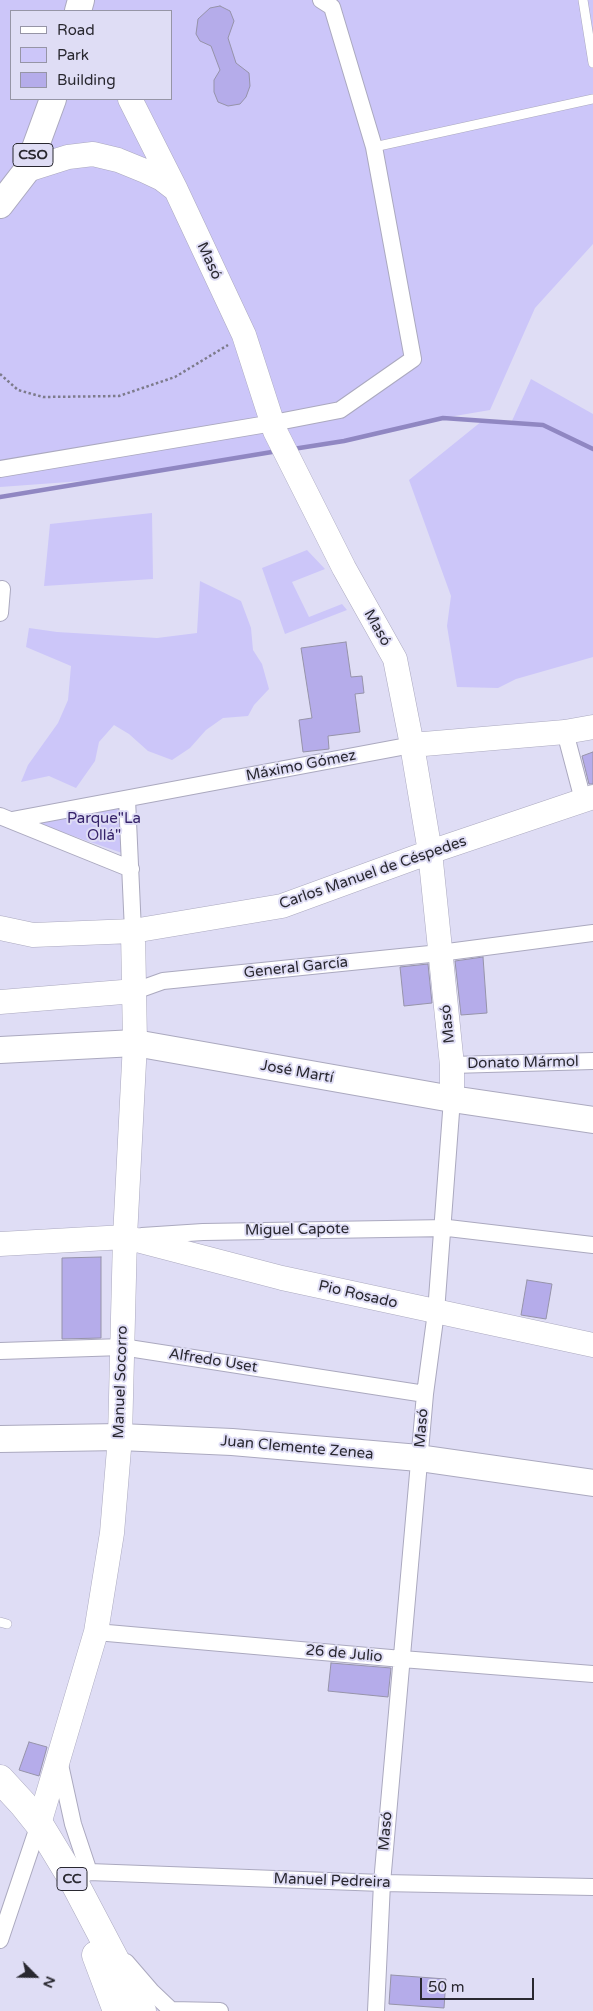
<!DOCTYPE html>
<meta charset="utf-8">
<style>
body{margin:0}
#map{position:relative;width:593px;height:2011px;overflow:hidden;background:#dfddf5;font-family:"Varela Round",sans-serif}
canvas{display:block}
.legend{position:absolute;left:10px;top:10px;width:162px;height:90px;box-sizing:border-box;background:#dfddf5;border:1px solid #9695a6;margin:0;padding:6px 9px;list-style:none;font-size:15px;color:#292830}
.legend li{display:flex;align-items:center;gap:10px;height:25px}
.legend b{width:25px;border:1px solid #9695a6}
.north{position:absolute;left:10px;top:1951px;width:50px;height:50px;-webkit-text-stroke:4px #dfddf5;paint-order:stroke;rotate:113deg;font-size:14px;font-weight:700;line-height:20px;text-align:center;color:#292830}
.north::after{content:'';display:block;margin:auto;width:18px;height:22px;background:#292830;clip-path:polygon(50% 0,100% 100%,50% 72%,0 100%)}
.scale{position:absolute;left:420px;top:1978px;width:114px;height:22px;box-sizing:border-box;border:2px solid #292830;border-top:0;padding-left:6px;font-size:15px;line-height:18px;white-space:nowrap;color:#292830;-webkit-text-stroke:4px #dfddf5;paint-order:stroke}
</style>
<div id="map">
<canvas width="593" height="2011"></canvas>
<ul class="legend">
<li><b style="height:6px;background:#fff"></b>Road</li>
<li><b style="height:14px;background:#ccc6f9"></b>Park</li>
<li><b style="height:14px;background:#b5acea"></b>Building</li>
</ul>
<div class="north">N</div>
<div class="scale">50 m</div>
</div>
<script>
const g = document.querySelector('canvas').getContext('2d');
g.lineJoin = 'round';
function fill(path, color) { g.fillStyle = color; g.fill(path, 'evenodd'); }
const toPath = rows => new Path2D(rows.map(r => 'M' + r).join(''));
function stroke(path, color, width, dash) { g.strokeStyle = color; g.lineWidth = width; g.lineCap = dash ? 'butt' : 'round'; g.setLineDash(dash || []); g.stroke(path); }
function drawText(font, color, halo, rows, align = 'center') {
  g.font = font + ' "Varela Round",sans-serif'; g.lineWidth = 4; g.setLineDash([]); g.textBaseline = 'middle'; g.strokeStyle = halo; g.fillStyle = color; for (const [text, x, y, turn = 0] of rows) {
    g.save(); g.translate(x, y); g.rotate((+turn || 0) * Math.PI / 180); g.textAlign = isNaN(turn) ? turn : align; if (halo) g.strokeText(text, 0, 0); g.fillText(text, 0, 0); g.restore();
  }
}
const green = toPath([
 [0,0,81,0,78,11,11,11,11,99,171,99,171,11,79,11,83,0,593,0,593,244,535,308,490,410,443,418,344,441,110,479,0,487],
 [531,379,593,414,593,657,516,679,498,688,457,687,447,626,451,596,409,480,482,421,511,423],
 [152,513,153,579,44,586,50,524],
 [307,550,325,569,292,582,309,617,342,604,347,610,285,634,262,568],
 [200,581,241,601,251,628,253,650,262,664,269,689,254,705,248,716,223,718,206,730,190,748,172,760,148,751,129,734,114,725,99,742,95,761,76,788,49,776,21,782,28,765,58,723,68,700,71,666,26,647,29,628,57,632,157,638,197,633],
 [122,807,122,853,36,823]
]);
const stream = toPath([
 [293,449,344,441,443,418,543,425,593,449],
 [0,497,278,451]
]);
const building = toPath([
 [220,6,230,11,234,21,228,38,236,63,249,73,250,86,246,97,240,104,228,106,218,102,214,92,214,80,220,70,211,46,200,41,196,34,198,19,210,8,220,6],
 [346,642,351,677,362,676,364,693,355,694,360,732,328,736,329,749,303,752,299,720,312,718,301,648,346,642],
 [593,752,593,784,589,784,582,756,593,752],
 [483,957,487,1013,461,1015,455,961,483,957],
 [428,964,432,1003,404,1006,400,967,428,964],
 [101,1257,101,1338,62,1339,62,1258,101,1257],
 [527,1280,552,1284,546,1319,521,1315,527,1280],
 [331,1663,391,1668,388,1697,328,1691,331,1663],
 [29,1742,47,1747,39,1776,19,1770,29,1742],
 [391,1975,446,1979,444,2008,389,2004,391,1975]
]);
const path = toPath([
 [0,374,18,390,43,397,119,396,175,377,228,345]
]);
const lane = toPath([
 [583,0,593,63],
 [374,147,593,99],
 [0,1622,7,1624]
]);
const street = toPath([
 [0,469,273,423,340,410,413,359,374,147,332,7,321,0],
 [0,613,2,589],
 [565,732,583,800],
 [127,799,133,931],
 [0,816,131,869],
 [12,820,412,745],
 [135,991,163,981,440,953,593,933],
 [452,1065,593,1061],
 [142,1236,203,1232,448,1228,593,1245],
 [0,1351,122,1347,425,1394],
 [96,1632,402,1659,593,1674],
 [59,1760,73,1824,89,1872],
 [73,1880,89,1872,382,1883,593,1887],
 [0,1940,39,1824],
 [126,1962,151,1991,171,2010,220,2011],
 [376,2011,382,1883,425,1394,436,1312,452,1099]
]);
const secondary = toPath([
 [130,99,176,190,244,335,275,431,344,568,395,659,412,745,430,852,452,1065,452,1099],
 [27,170,68,157,93,154,118,160,145,171,162,179,175,189],
 [412,745,565,732,593,727],
 [0,928,33,935,133,931,282,906,430,852,593,797],
 [0,1002,135,991],
 [0,1244,125,1237,282,1278,593,1345],
 [39,1824,96,1632,112,1533,120,1437,125,1237,135,1043,133,931]
]);
const primary = toPath([
 [78,11,81,0],
 [0,205,27,170,53,99],
 [0,1050,135,1043,452,1099,593,1120],
 [0,1439,120,1437,232,1442,419,1458,593,1483]
]);
const highway = toPath([
 [0,1779,23,1804,39,1824,73,1880,142,2011],
 [96,1955,117,2011]
]);
const shields = [
 [33,155,40],
 [72,1879,30]
];
const shieldNames = [
 ["CSO",33,155],
 ["CC",72,1879]
];
const streetNames = [
 ["Masó",209,261,65],
 ["Masó",377,628,61],
 ["Máximo Gómez",301,766,-11],
 ["Carlos Manuel de Céspedes",373,873,-19],
 ["General García",296,968,-6],
 ["Masó",448,1024,-96],
 ["Donato Mármol",523,1063,-1],
 ["José Martí",297,1072,10],
 ["Miguel Capote",297,1230,-1],
 ["Pio Rosado",358,1295,13],
 ["Alfredo Uset",213,1361,9],
 ["Manuel Socorro",121,1382,-88],
 ["Masó",422,1428,-85],
 ["Juan Clemente Zenea",297,1448,5],
 ["26 de Julio",344,1654,5],
 ["Masó",386,1831,-85],
 ["Manuel Pedreira",332,1881,2]
];
const parkNames = [
 ["Parque\"La",104,819],
 ["Ollá\"",104,836]
];
fill(green, '#ccc6f9');
stroke(stream, '#9087c2', 4.5);
fill(building, '#b5acea');
stroke(building, '#9693a9', 1);
stroke(lane, '#aba9bf', 10);
stroke(street, '#aba9bf', 18);
stroke(secondary, '#aba9bf', 25);
stroke(primary, '#aba9bf', 28);
stroke(highway, '#aba9bf', 29);
stroke(path, '#7d7b8b', 2.5, [2.5, 2.5]);
stroke(lane, '#fff', 9);
stroke(street, '#fff', 16);
stroke(secondary, '#fff', 24);
stroke(primary, '#fff', 26);
stroke(highway, '#fff', 28);
for (const [x, y, w] of shields) { const box = new Path2D(); box.roundRect(x - w / 2, y - 11.5, w, 23, 4); g.fillStyle = '#dfddf5'; g.fill(box); stroke(box, '#292830', 1); }
drawText('bold 14px', '#292830', null, shieldNames);
drawText('15px', '#292830', '#dfddf5', streetNames);
drawText('15px', '#36236a', '#dfddf5', parkNames);
</script>
